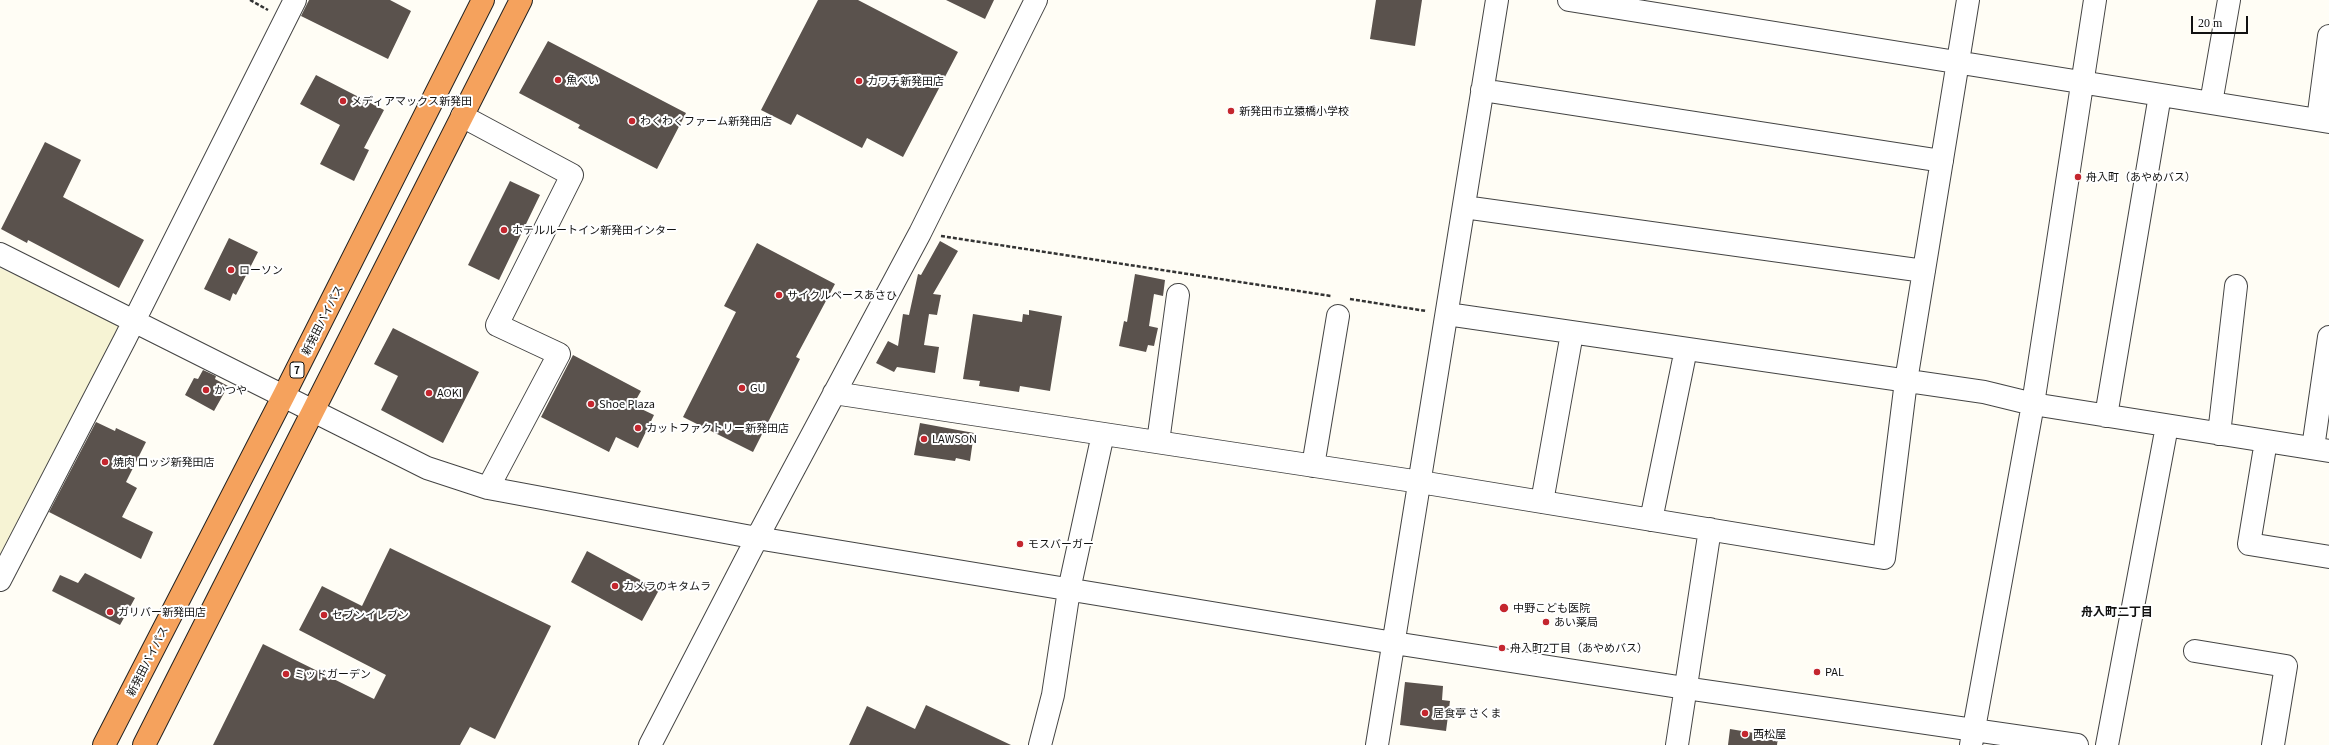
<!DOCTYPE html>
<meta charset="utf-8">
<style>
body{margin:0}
#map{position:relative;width:2329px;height:745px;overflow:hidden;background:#fffdf5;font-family:Georgia,serif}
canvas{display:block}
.scale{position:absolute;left:2191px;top:16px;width:57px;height:18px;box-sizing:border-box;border:2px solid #111;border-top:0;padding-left:5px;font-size:12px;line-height:14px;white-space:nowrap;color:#111;-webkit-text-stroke:3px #fff;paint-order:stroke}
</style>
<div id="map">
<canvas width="2329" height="745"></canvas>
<div class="scale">20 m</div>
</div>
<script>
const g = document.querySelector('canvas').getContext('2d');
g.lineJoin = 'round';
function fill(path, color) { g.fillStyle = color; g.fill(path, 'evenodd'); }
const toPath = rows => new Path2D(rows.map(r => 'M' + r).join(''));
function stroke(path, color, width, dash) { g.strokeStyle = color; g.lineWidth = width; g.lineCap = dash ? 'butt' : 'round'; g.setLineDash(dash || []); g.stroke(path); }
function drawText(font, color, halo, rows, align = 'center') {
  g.font = font + ' Georgia,"Noto Sans JP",serif'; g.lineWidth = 4; g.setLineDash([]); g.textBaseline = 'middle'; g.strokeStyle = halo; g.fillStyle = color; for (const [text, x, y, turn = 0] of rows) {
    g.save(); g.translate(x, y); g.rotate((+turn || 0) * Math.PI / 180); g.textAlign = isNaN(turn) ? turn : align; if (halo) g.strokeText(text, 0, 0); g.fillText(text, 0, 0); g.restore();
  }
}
const farmland = toPath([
 [0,268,123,326,0,563]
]);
const building = toPath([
 [309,0,390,0,411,11,388,59,301,16],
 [818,0,858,0,958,52,903,157,867,138,862,148,797,114,791,125,761,110],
 [946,0,994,0,985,19],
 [1376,0,1422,0,1415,46,1370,39],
 [548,41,686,113,657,169,578,128,580,125,519,93],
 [316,75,384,110,364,148,369,150,354,181,320,164,340,125,300,104],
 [45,142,81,160,63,197,144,240,119,288,28,240,27,243,1,229],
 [510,181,540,195,499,280,468,265],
 [229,238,258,252,236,295,233,293,230,301,204,289],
 [940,241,958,251,933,294,941,295,937,315,929,314,924,345,939,347,935,373,897,367,894,372,876,363,888,341,898,346,903,314,909,315,918,274,921,275],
 [757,243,835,284,796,357,800,359,753,452,683,417,736,312,724,306],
 [1135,274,1165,280,1163,296,1154,294,1149,326,1158,328,1154,346,1148,345,1146,352,1119,346,1124,321,1127,322],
 [1029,310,1062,316,1050,391,1020,386,1019,392,979,386,980,381,963,379,973,314,1022,322,1023,314,1029,315],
 [393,328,479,372,443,443,381,410,398,376,374,364],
 [573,355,641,391,633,405,654,415,638,448,616,437,609,452,541,417],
 [203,370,216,376,215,379,228,386,214,411,185,395,194,378,198,379],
 [96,422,115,431,116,428,146,442,126,482,137,488,122,517,153,532,141,559,49,512],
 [920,423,974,433,970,461,956,458,955,461,914,455],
 [390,548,551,626,495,739,470,727,460,745,213,745,263,644,374,699,386,675,299,630,322,586,362,606],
 [587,551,659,590,642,621,571,582],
 [85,573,135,598,120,625,52,591,60,575,78,583],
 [1405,682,1443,686,1442,700,1450,701,1446,731,1400,725],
 [926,705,1011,745,849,745,867,706,915,729],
 [1730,729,1778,737,1777,745,1728,745]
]);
const path = toPath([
 [250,0,268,10],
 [941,236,1331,296],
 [1350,299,1426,311]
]);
const minor = toPath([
 [1569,0,2329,122],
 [1482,90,1942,161],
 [2211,103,2229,0],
 [462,116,572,175,497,325,559,354,488,488],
 [2318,120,2329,36],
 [1464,207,1924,271],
 [0,254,427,468,488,488,757,538,1394,643,1685,688,2077,745],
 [1447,314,1984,392,2033,404,2329,451],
 [834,393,1420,482,1884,558,1906,381,1968,0],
 [2106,416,2160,95],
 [2219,434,2236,286],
 [2266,441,2249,544,2329,557],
 [1158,442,1178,295],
 [2313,448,2329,337],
 [1313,466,1338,316],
 [1542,502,1572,333],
 [1651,520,1686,349],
 [0,580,125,339,295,0],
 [2195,651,2286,666,2273,745],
 [650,745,757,538,920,233,1036,0],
 [1040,745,1053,695,1069,590,1103,434],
 [1377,745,1497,0],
 [1677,745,1710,529],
 [1971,745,2033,404,2095,0],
 [2107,745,2167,426]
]);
const highway = toPath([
 [104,745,284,395,483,0],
 [144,745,521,0]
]);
const markers = [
 [558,80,4,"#c4262e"],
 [859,81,4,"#c4262e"],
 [343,101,4,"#c4262e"],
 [1231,111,4,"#c4262e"],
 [632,121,4,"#c4262e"],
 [2078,177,4,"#c4262e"],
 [504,230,4,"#c4262e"],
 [231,270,4,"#c4262e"],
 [779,295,4,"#c4262e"],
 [742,388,4,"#c4262e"],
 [206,390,4,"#c4262e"],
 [429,393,4,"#c4262e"],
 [591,404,4,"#c4262e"],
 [638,428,4,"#c4262e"],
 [924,439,4,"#c4262e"],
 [105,462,4,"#c4262e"],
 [1020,544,4,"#c4262e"],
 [615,586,4,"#c4262e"],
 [1504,608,5,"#c4262e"],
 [110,612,4,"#c4262e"],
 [324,615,4,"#c4262e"],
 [1546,622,4,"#c4262e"],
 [1502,648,4,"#c4262e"],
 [1817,672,4,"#c4262e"],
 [286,674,4,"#c4262e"],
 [1425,713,4,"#c4262e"],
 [1745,734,4,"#c4262e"]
];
const shields = [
 [297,370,14]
];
const shieldNames = [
 ["7",297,370]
];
const poiNames = [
 ["魚べい",566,80],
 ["カワチ新発田店",867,81],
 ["メディアマックス新発田",351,101],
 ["新発田市立猿橋小学校",1239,111],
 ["わくわくファーム新発田店",640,121],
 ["舟入町（あやめバス）",2086,177],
 ["ホテルルートイン新発田インター",512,230],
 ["ローソン",239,270],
 ["サイクルベースあさひ",787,295],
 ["GU",750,388],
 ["かつや",214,390],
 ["AOKI",437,393],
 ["Shoe Plaza",599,404],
 ["カットファクトリー新発田店",646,428],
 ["LAWSON",932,439],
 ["焼肉 ロッジ新発田店",113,462],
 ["モスバーガー",1028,544],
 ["カメラのキタムラ",623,586],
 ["中野こども医院",1513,608],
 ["ガリバー新発田店",118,612],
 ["セブンイレブン",332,615],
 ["あい薬局",1554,622],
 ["舟入町2丁目（あやめバス）",1510,648],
 ["PAL",1825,672],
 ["ミッドガーデン",294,674],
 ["居食亭 さくま",1433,713],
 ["西松屋",1753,734]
];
const streetNames = [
 ["新発田バイパス",322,320,-63],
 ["新発田バイパス",147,661,-63]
];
const neighbourhoodNames = [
 ["舟入町二丁目",2117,611]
];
fill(farmland, '#f6f3d4');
fill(building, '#5a524d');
stroke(minor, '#444', 24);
stroke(highway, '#222', 24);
stroke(path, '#333', 2.5, [4, 2]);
stroke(minor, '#fff', 22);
stroke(highway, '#f5a25d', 22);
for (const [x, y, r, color] of markers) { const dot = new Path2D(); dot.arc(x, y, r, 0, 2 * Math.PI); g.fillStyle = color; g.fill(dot); stroke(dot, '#fff', 1.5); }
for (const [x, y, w] of shields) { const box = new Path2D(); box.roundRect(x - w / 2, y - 8, w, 16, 3); g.fillStyle = '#fff'; g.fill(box); stroke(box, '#111', 1); }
drawText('bold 10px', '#111', null, shieldNames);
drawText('11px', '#111', '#fff', poiNames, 'left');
drawText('11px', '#111', '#fff', streetNames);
drawText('bold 12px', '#111', '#fff', neighbourhoodNames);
</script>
